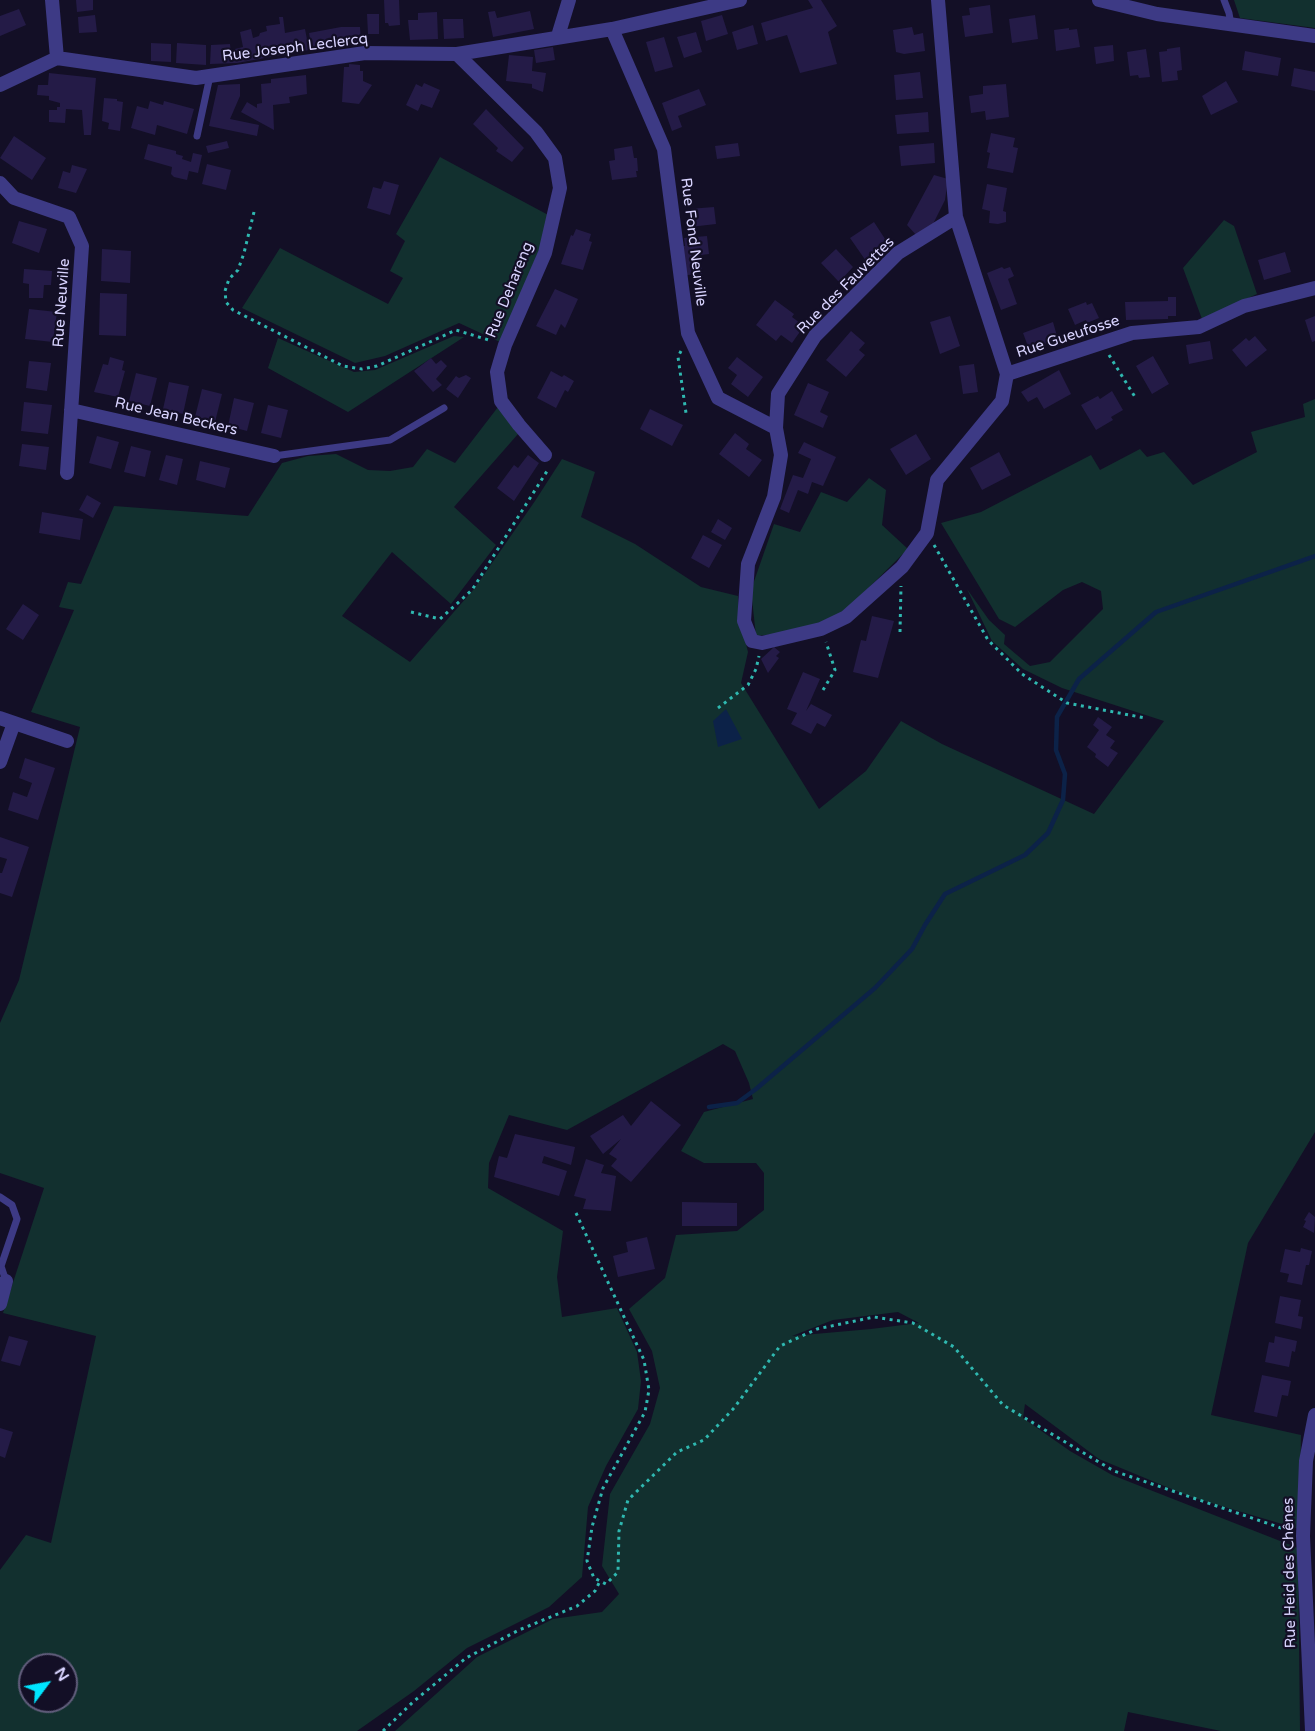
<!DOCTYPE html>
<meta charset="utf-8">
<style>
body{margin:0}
#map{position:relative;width:1315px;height:1731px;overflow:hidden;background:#130f26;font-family:"Varela Round",sans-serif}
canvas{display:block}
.north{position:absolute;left:18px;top:1653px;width:60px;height:60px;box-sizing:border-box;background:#130f26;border:2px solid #625e7d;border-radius:50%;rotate:58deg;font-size:16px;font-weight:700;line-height:24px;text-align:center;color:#d9d4ff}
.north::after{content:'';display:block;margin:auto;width:21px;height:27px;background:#00e5ff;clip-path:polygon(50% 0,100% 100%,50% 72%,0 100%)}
</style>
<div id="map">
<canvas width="1315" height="1731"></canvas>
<div class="north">N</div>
</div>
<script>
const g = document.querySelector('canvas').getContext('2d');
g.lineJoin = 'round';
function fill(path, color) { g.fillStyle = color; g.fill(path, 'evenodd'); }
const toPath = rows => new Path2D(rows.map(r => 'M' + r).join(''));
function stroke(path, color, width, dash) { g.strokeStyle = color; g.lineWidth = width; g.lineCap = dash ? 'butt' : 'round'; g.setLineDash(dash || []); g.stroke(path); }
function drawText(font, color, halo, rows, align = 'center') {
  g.font = font + ' "Varela Round",sans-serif'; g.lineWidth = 4.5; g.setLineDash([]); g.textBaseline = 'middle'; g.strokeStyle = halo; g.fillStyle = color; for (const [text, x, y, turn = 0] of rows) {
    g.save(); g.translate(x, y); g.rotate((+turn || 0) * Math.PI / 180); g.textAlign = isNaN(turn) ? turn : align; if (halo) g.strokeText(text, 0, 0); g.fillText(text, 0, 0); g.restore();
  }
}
const green = toPath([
 [1234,0,1315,0,1315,28,1240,18],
 [440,157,552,217,506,332,500,342,459,323,385,356,355,363,242,308,280,248,388,304,403,278,390,271,405,241,396,234],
 [1224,220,1234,226,1257,294,1202,319,1183,268],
 [454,336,464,337,348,412,268,368,278,338,354,372,375,370],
 [1315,399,1315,1132,1248,1243,1211,1415,1301,1435,1299,1529,1191,1497,1099,1459,1025,1404,1023,1418,1070,1451,1112,1475,1298,1548,1300,1731,1221,1731,1128,1712,1124,1731,395,1731,477,1657,553,1619,602,1612,619,1594,602,1566,610,1494,650,1424,660,1388,652,1351,629,1309,665,1278,676,1235,737,1231,764,1210,764,1173,756,1163,704,1163,681,1151,704,1112,753,1099,749,1083,735,1051,723,1044,567,1130,509,1115,489,1163,488,1188,563,1231,557,1277,562,1317,617,1308,637,1352,641,1381,638,1409,606,1466,588,1507,582,1577,549,1607,467,1648,414,1691,357,1731,0,1731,0,1570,26,1535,51,1543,96,1336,3,1313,44,1188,0,1173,0,1023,19,980,80,727,31,712,74,610,59,607,68,582,81,584,114,506,248,516,282,463,308,456,336,454,368,470,390,471,413,467,427,449,455,463,498,407,518,434,454,507,496,545,451,604,392,552,342,616,410,662,474,589,535,501,562,459,595,472,581,517,635,544,701,587,738,596,739,616,748,652,741,683,819,809,866,771,901,721,942,744,1094,814,1164,721,1062,688,1023,669,992,641,967,589,989,620,1005,635,1004,644,1030,666,1050,662,1103,609,1101,591,1082,582,1063,590,1015,627,999,619,941,523,981,512,1091,455,1100,470,1140,449,1147,457,1164,452,1193,485,1257,452,1251,432,1305,417,1303,404],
 [898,1312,919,1323,871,1329,792,1336,833,1320],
 [30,1665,66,1665,66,1701,30,1701],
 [869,478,886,490,882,525,908,549,844,612,814,630,756,636,751,590,774,524,800,532,821,492,847,502]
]);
const water = toPath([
 [726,709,742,739,718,747,713,721]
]);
const stream = toPath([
 [709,1107,737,1103,756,1089,875,988,912,949,925,925,945,894,1025,855,1048,833,1063,800,1065,774,1056,750,1057,717,1079,679,1156,612,1315,556]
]);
const building = toPath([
 [76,0,93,0,93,10,77,12],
 [384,0,399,0,400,25,389,26,388,23,385,23],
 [808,0,821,0,837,26,828,32,837,64,800,73,787,35,766,41,761,23,813,8],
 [990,5,993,33,965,37,962,16,970,15,969,8],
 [19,9,26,25,0,36,0,16],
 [495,11,497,18,530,11,534,29,493,37,488,12],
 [437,12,438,39,410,40,408,20,418,20,418,13],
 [367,14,379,14,379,34,368,34],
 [95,15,97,32,79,33,78,17],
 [722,15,728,34,706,41,701,21],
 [1035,15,1038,39,1012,43,1009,19],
 [279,17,283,17,285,33,305,29,309,50,237,63,210,64,211,45,230,44,231,54,235,54,235,49,243,47,240,32,251,29,253,38,259,36,260,33,267,31,266,26,280,24],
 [443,19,463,19,464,38,444,39],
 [753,25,758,44,737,50,732,32],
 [341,27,360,27,361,42,312,50,309,33],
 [912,27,914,35,923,33,925,51,904,54,896,52,893,30],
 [1069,28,1069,30,1077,29,1080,47,1056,51,1054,30],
 [696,32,702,52,684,58,677,37],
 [664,37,673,67,655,72,646,42],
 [151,43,171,44,171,62,151,61],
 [177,43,206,45,206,65,176,63],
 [1113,45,1114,61,1096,64,1094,47],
 [553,47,555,60,536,63,534,50],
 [1180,47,1182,70,1177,71,1178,80,1162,82,1159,52,1167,51,1167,49],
 [1146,49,1150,77,1139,78,1138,75,1130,76,1127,52],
 [1245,51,1281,58,1278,76,1242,70],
 [509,55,533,57,532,71,546,73,543,92,532,88,532,84,506,81],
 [349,64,360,65,360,71,363,71,363,81,372,85,359,104,342,102,344,67,349,67],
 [1294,68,1315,72,1315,91,1291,86],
 [920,72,923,98,896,100,894,75],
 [49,73,96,78,91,135,84,135,82,110,66,109,65,123,49,122,49,110,57,110,57,107,60,107,60,103,49,100,49,96,37,95,38,85,48,85],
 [306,75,307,94,289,97,290,103,273,105,274,130,241,112,247,102,257,108,257,104,262,103,261,84,271,83,271,79],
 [1226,81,1238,102,1211,115,1202,96],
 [424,83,440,90,432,108,421,104,418,111,406,105,416,84,422,87],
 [240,84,240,96,230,119,259,125,257,136,209,126,218,85],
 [1006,84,1009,117,986,120,985,111,971,113,969,96,983,94,983,86],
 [699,89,706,105,678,116,682,127,672,131,662,103],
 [104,98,117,99,117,101,123,102,120,131,108,129,109,123,102,121],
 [150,101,163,105,164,101,194,109,187,134,157,125,155,135,131,128,137,106,148,109],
 [486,109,524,148,512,162,496,151,498,148,473,124],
 [928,112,929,132,897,134,895,115],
 [991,133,1015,138,1013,147,1018,148,1013,173,987,168,990,153,987,152],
 [14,136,46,158,32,180,0,158],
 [227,141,229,148,208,153,206,146],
 [738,143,740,156,717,159,715,146],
 [934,143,935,163,901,166,899,146],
 [148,144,176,151,176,154,183,156,182,159,191,162,193,153,202,155,198,173,189,171,187,180,174,177,171,174,172,167,144,159],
 [632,146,634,158,637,158,638,171,636,171,637,177,612,180,609,161,615,160,614,149],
 [207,164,231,170,226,190,202,184],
 [72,165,87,169,76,193,58,188,63,171,70,173],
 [934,175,948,179,945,200,932,226,917,236,907,225],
 [384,181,399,185,390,215,367,208,373,187,381,189],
 [987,184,1007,188,1003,211,1006,212,1006,222,998,224,989,223,990,211,982,209],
 [714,207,716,224,690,227,689,209],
 [19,221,47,229,39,253,12,243],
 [874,222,889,245,866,261,850,238],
 [576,229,591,234,589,241,592,242,583,270,561,264,571,235,573,236],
 [707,236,709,254,693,256,694,264,701,263,702,274,687,275,681,246,685,246,684,238],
 [102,249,131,251,130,283,101,281],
 [836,249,853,267,839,282,821,263],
 [1285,252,1291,272,1264,280,1258,260],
 [1002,267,1004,269,1010,267,1014,276,1008,279,1017,304,1001,310,987,273],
 [24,269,52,271,51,285,44,285,43,298,29,298,29,284,23,283],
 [555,289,578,299,565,328,561,324,556,335,536,326],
 [100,293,127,294,126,336,99,335],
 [1168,297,1176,297,1176,316,1168,316,1168,319,1126,320,1125,302,1168,301],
 [775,300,794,314,792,317,804,326,792,343,781,335,776,341,756,325],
 [1086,302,1087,305,1092,303,1099,318,1087,323,1086,320,1075,325,1068,309],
 [29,309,57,312,53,342,25,339],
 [950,316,960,346,940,354,930,322],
 [1315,316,1315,341,1312,342,1305,320],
 [1053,322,1057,336,1049,339,1050,342,1029,349,1023,333],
 [851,331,865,343,859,350,865,355,846,377,826,360],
 [1255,336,1267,350,1246,367,1232,350,1246,338,1249,341],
 [1210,341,1213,359,1189,364,1186,345],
 [1153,356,1169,384,1152,394,1136,366],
 [110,357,124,361,122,370,125,371,118,397,94,392,103,364,108,365],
 [737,357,763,377,748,397,731,384,737,375,728,368],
 [431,358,436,364,441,360,447,366,436,379,442,385,433,392,414,371],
 [29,361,51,363,47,391,26,388],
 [974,364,978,392,963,394,959,366],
 [1059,370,1071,394,1044,409,1037,397,1028,402,1021,392],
 [551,371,562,377,564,375,574,381,568,392,565,390,556,408,537,398],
 [136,373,157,378,150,406,129,401],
 [466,375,471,378,458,398,446,389,456,376,459,378],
 [169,382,189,386,183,414,163,409],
 [808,383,829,392,820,412,828,416,823,428,794,415],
 [202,389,222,394,215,422,195,417],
 [1112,391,1123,410,1111,417,1113,420,1096,430,1081,405,1098,396,1100,399],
 [234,398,254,403,247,431,228,426],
 [24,402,52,405,48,434,21,431],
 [268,405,288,410,281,438,261,433],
 [650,409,683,425,672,446,640,429],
 [735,433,749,444,746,449,762,460,749,477,719,454],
 [916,434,931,459,906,475,890,449],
 [97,436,119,442,111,469,89,463],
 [804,442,836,457,823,486,812,482,808,494,798,490,789,513,780,509,793,475,803,478,811,459,798,453],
 [22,444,49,447,46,470,19,466],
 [131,446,151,451,145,477,124,472],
 [999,452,1011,475,982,490,970,468],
 [166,455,183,459,177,485,159,480],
 [528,455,539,463,514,501,497,488,514,465,518,468],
 [200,461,230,468,225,488,196,480],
 [87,495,101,503,93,518,79,510],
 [42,512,83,519,80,540,39,533],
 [718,519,732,528,725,540,711,532],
 [703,535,722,545,709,568,691,558],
 [23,604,39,615,23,640,6,629],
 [872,616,894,621,878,678,853,672,861,640,866,641],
 [774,647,780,652,776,656,779,658,768,673,761,659],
 [803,672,820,679,806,711,811,704,832,715,825,727,817,723,811,734,791,724,797,713,787,709],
 [1098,717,1112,727,1106,735,1115,741,1110,748,1118,753,1108,767,1095,757,1096,754,1087,747,1099,730,1093,725],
 [25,758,55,768,38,820,8,810,13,792,27,797,32,783,19,778],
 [0,837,29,847,12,897,0,893,0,873,2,873,7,859,0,857],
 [651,1101,681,1125,631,1182,611,1166,617,1159,609,1154,621,1139,603,1154,590,1136,623,1115,631,1126],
 [515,1134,575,1147,571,1165,544,1156,542,1163,567,1171,559,1196,494,1177,499,1156,507,1158],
 [586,1159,604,1165,601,1173,616,1176,611,1211,583,1209,586,1199,574,1196],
 [682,1202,737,1203,737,1226,682,1226],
 [1309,1212,1315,1217,1314,1233,1303,1227,1306,1221,1304,1220],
 [647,1237,655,1269,618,1277,613,1256,628,1252,626,1242],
 [1301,1248,1312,1251,1309,1265,1306,1265,1302,1285,1287,1282,1289,1274,1280,1272,1285,1249,1300,1252],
 [1280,1296,1301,1300,1298,1316,1303,1317,1301,1329,1275,1323],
 [9,1336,28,1341,20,1366,1,1361],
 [1275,1336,1297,1341,1295,1352,1292,1351,1289,1367,1265,1362,1269,1342,1274,1343],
 [1262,1375,1291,1381,1288,1396,1282,1395,1277,1417,1254,1412],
 [0,1428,13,1432,5,1458,0,1456]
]);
const path = toPath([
 [254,212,244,253,238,270,229,279,225,291,226,302,233,310,343,366,362,369,377,366,456,330,492,341],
 [681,351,678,357,686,413],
 [1109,355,1135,397],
 [934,545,988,640,1022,674,1067,703,1145,718],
 [411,612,440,619,472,590,549,468],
 [900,632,901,586],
 [823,690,835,670,826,642],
 [718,708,748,685,756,669,759,656],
 [576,1213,644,1360,649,1390,645,1412,603,1488,592,1527,587,1561,594,1578,606,1584,618,1572,619,1531,628,1500,677,1452,704,1440,734,1408,780,1346,817,1329,874,1317,913,1323,954,1347,1003,1405,1114,1471,1290,1531],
 [383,1731,413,1702,466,1658,519,1630,577,1606,595,1591,600,1581]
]);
const lane = toPath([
 [1224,0,1229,13,1231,25],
 [197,136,210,76],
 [274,456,390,440,444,408],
 [0,1197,12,1205,17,1219,1,1266,6,1281]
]);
const street = toPath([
 [52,0,57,58],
 [938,0,956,217,1007,374],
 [1099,0,1157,14,1315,36],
 [612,29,664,149,688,333,718,398,776,428],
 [558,36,569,0],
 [457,54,536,132,555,158,560,188,545,253,505,345,497,372,501,401,519,425,545,455],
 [0,85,57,58,196,78,365,53,457,54,612,29,740,0],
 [0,183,14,198,69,217,82,246,67,473],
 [956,217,898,253,815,336,778,394,776,428,781,455,774,497,748,564,744,621,752,641,762,643,821,629,846,617,902,567,927,533,937,480,1002,401,1007,374,1132,333,1199,327,1244,306,1315,288],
 [71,410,274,456],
 [0,718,67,741],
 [0,762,14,723],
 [0,1304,6,1281],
 [1312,1731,1303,1536,1306,1461,1315,1415]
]);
const streetNames = [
 ["Rue Joseph Leclercq",295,48,-7],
 ["Rue Fond Neuville",693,242,83],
 ["Rue des Fauvettes",846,286,-45],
 ["Rue Dehareng",510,290,-68],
 ["Rue Neuville",62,303,-86],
 ["Rue Gueufosse",1068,337,-18],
 ["Rue Jean Beckers",176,417,13],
 ["Rue Heid des Chênes",1290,1573,-91]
];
fill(green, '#12302f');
fill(water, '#0c2248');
stroke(stream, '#0c2248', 4.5);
fill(building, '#241b47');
stroke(path, '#2fb8b0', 3, [3, 4.5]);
stroke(lane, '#3d3a85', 7);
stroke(street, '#3d3a85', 14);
drawText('15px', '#d9d4ff', '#130f26', streetNames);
</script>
